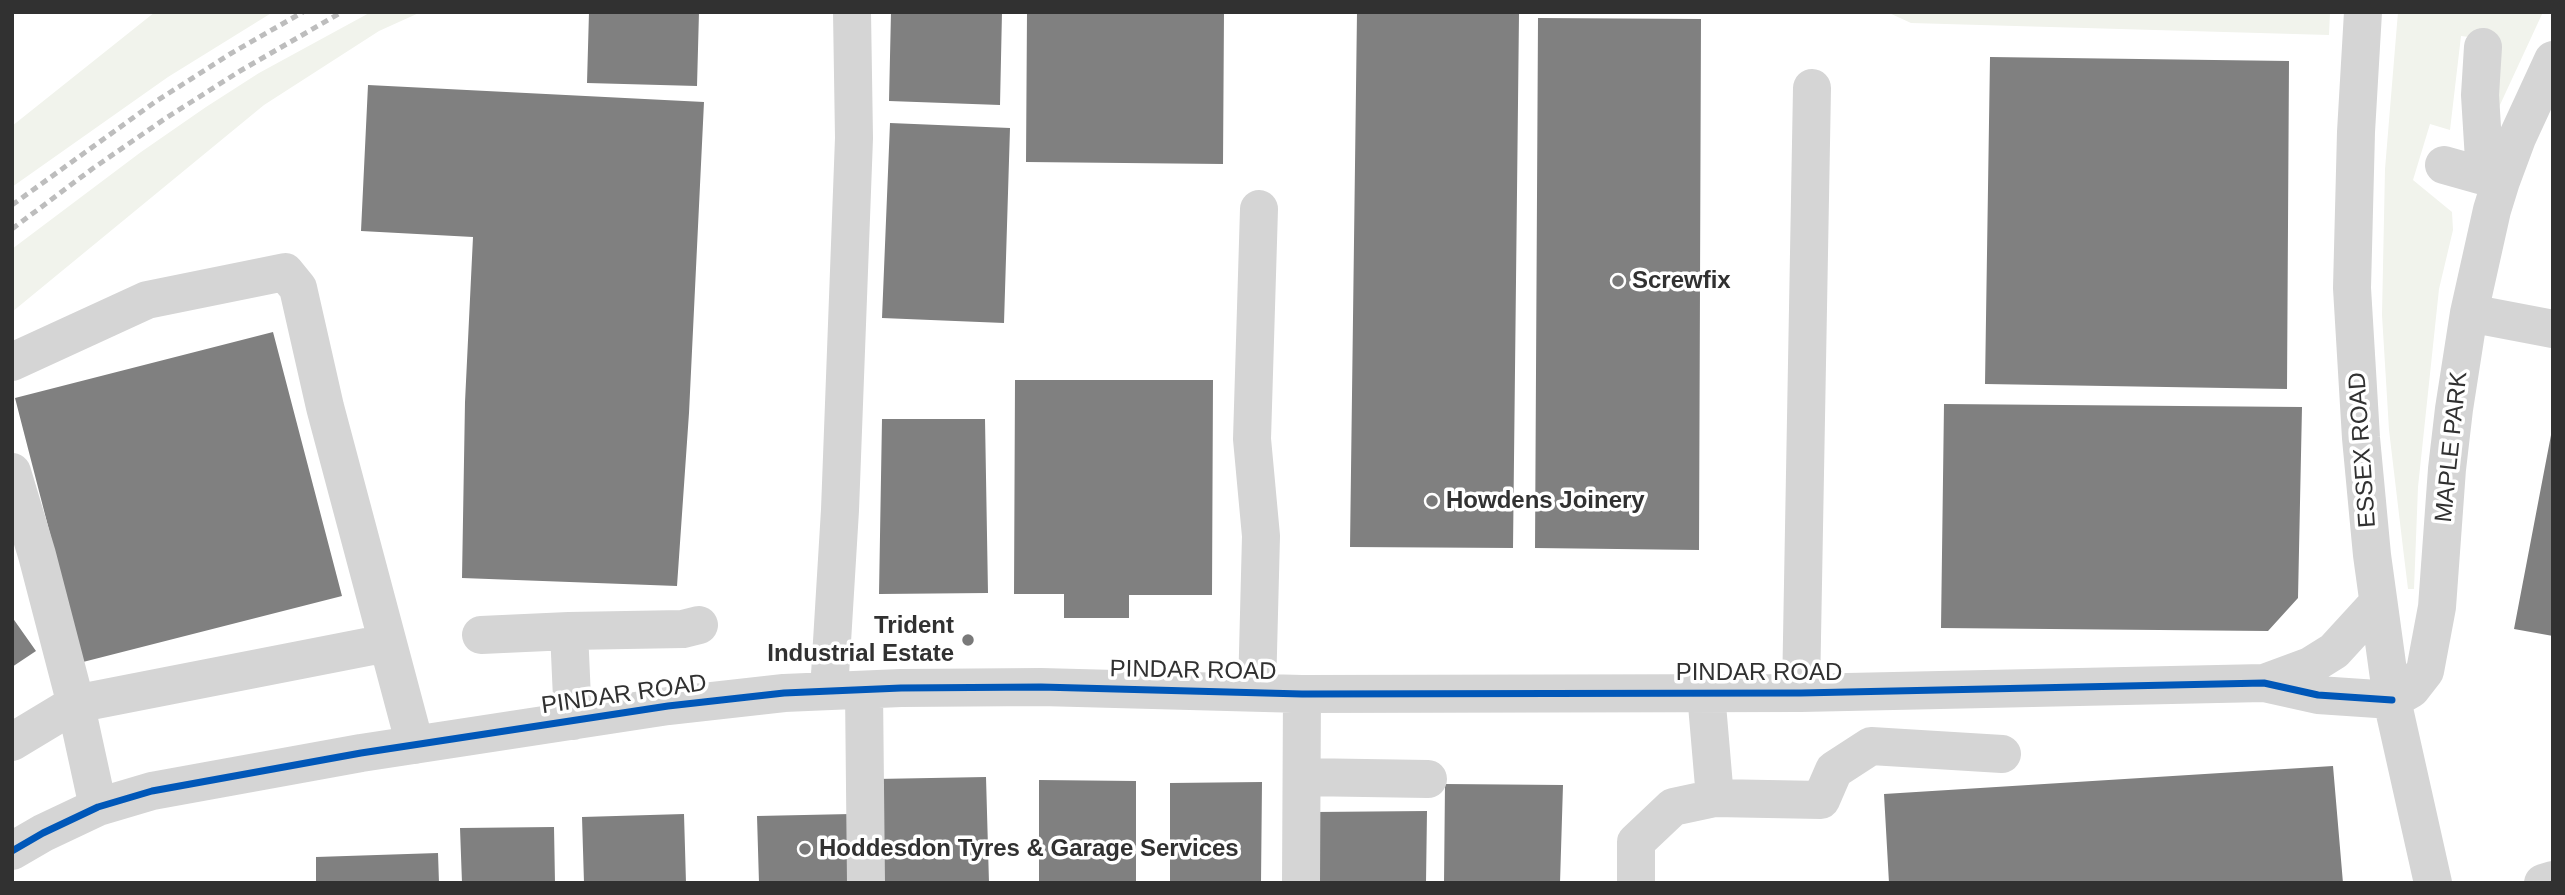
<!DOCTYPE html>
<style>
body{margin:0}
#map{position:relative;width:2565px;height:895px;overflow:hidden;background:#fff;font-family:Helvetica,sans-serif}
canvas{display:block}
.frame{position:absolute;inset:0;border:14px solid #313131;pointer-events:none}
</style>
<div id="map">
<canvas width="2565" height="895"></canvas>
<div class="frame"></div>
</div>
<script>
const g = document.querySelector('canvas').getContext('2d');
g.lineJoin = 'round';
function fill(path, color) { g.fillStyle = color; g.fill(path, 'evenodd'); }
const toPath = rows => new Path2D(rows.map(r => 'M' + r).join(''));
function stroke(path, color, width, dash) { g.strokeStyle = color; g.lineWidth = width; g.lineCap = dash ? 'butt' : 'round'; g.setLineDash(dash || []); g.stroke(path); }
function drawText(font, color, halo, rows, align = 'center') {
  g.font = font + ' Helvetica,sans-serif'; g.lineWidth = 7; g.setLineDash([]); g.textBaseline = 'middle'; g.strokeStyle = halo; g.fillStyle = color; for (const [text, x, y, turn = 0] of rows) {
    g.save(); g.translate(x, y); g.rotate((+turn || 0) * Math.PI / 180); g.textAlign = isNaN(turn) ? turn : align; if (halo) g.strokeText(text, 0, 0); g.fillText(text, 0, 0); g.restore();
  }
}
const green = toPath([
 [155,12,273,12,168,77,12,187,12,126],
 [371,12,421,12,379,31,264,105,12,312,12,249,141,152,206,107,259,73],
 [1887,12,2330,12,2329,35,1911,23],
 [2398,12,2543,12,2499,107,2494,108,2500,41,2461,36,2450,130,2430,124,2413,180,2452,212,2453,230,2439,289,2418,487,2414,589,2408,589,2403,548,2389,430,2382,315,2385,169]
]);
const building = toPath([
 [589,12,699,12,697,86,587,83],
 [891,12,1002,12,1000,105,889,101],
 [1027,12,1224,12,1223,164,1026,162],
 [1357,12,1519,14,1513,548,1350,547],
 [1538,18,1701,19,1699,550,1535,548],
 [1990,57,2289,61,2287,389,1985,384],
 [368,85,704,102,689,413,677,586,462,578,465,402,473,237,361,231],
 [890,123,1010,128,1004,323,882,318],
 [273,332,342,596,83,662,15,398],
 [1015,380,1213,380,1212,595,1129,595,1129,618,1064,618,1064,594,1014,594],
 [1944,404,2302,407,2298,598,2268,631,1941,628],
 [882,419,985,419,988,593,879,594],
 [2551,435,2553,435,2553,636,2514,629],
 [12,617,36,651,12,667],
 [2333,766,2343,883,1889,883,1884,794],
 [986,777,989,883,877,883,876,779],
 [1039,780,1136,781,1136,883,1039,883],
 [1262,782,1261,883,1170,883,1170,783],
 [1445,784,1563,785,1560,883,1444,883],
 [1427,811,1426,883,1315,883,1315,812],
 [684,814,686,883,584,883,582,817],
 [851,814,853,883,759,883,757,816],
 [554,827,555,883,462,883,460,828],
 [438,853,439,883,316,883,316,857]
]);
const minor = toPath([
 [2363,12,2356,132,2352,288,2361,438,2372,555,2392,700,2433,883],
 [2483,47,2480,95,2485,176],
 [2444,165,2501,181],
 [2469,313,2553,329],
 [12,362,147,300,285,272,298,288,325,407,415,745],
 [12,472,37,555,74,697,98,807],
 [481,635,569,631],
 [2264,683,2310,666,2334,651,2378,603],
 [864,690,866,883],
 [829,691,840,510,854,138,852,12],
 [1257,691,1261,536,1252,439,1259,209],
 [1801,693,1812,88],
 [2392,700,2411,689,2425,671,2437,607,2447,469,2454,409,2469,313,2492,210,2501,181,2517,138,2553,60],
 [573,721,569,631,683,629,699,625],
 [12,742,75,704,387,643],
 [1302,777,1428,779],
 [1715,798,1821,800,1834,770,1871,746,2002,754],
 [12,851,43,833,98,807,152,791,361,753,668,706,784,693,901,688,1041,687,1302,694,1801,693,2264,683,2318,695,2392,700],
 [1301,883,1302,694],
 [1636,883,1636,842,1673,807,1715,798,1706,693],
 [2543,883,2553,880]
]);
const rail = toPath([
 [12,205,155,102,230,54,303,12],
 [12,229,92,169,166,118,240,71,342,12]
]);
const cycleway = toPath([
 [12,851,43,833,98,807,152,791,361,753,668,706,784,693,901,688,1041,687,1302,694,1801,693,2264,683,2318,695,2392,700]
]);
const markers = [
 [1618,281,7,"#797979"],
 [1432,501,7,"#797979"],
 [968,640,7,"#797979"],
 [805,849,7,"#797979"]
];
const poiNames = [
 ["Screwfix",1632,281],
 ["Howdens Joinery",1446,501],
 ["Trident",954,626,"right"],
 ["Industrial Estate",954,654,"right"],
 ["Hoddesdon Tyres & Garage Services",819,849]
];
const streetNames = [
 ["MAPLE PARK",2452,447,-84],
 ["ESSEX ROAD",2363,450,-94],
 ["PINDAR ROAD",1193,671,1],
 ["PINDAR ROAD",1759,673],
 ["PINDAR ROAD",624,695,-8]
];
fill(green, '#f1f3ec');
fill(building, '#808080');
stroke(minor, '#d5d5d5', 38);
stroke(rail, '#bdbdbd', 5, [7, 5]);
stroke(cycleway, '#0057b8', 7);
for (const [x, y, r, color] of markers) { const dot = new Path2D(); dot.arc(x, y, r, 0, 2 * Math.PI); g.fillStyle = color; g.fill(dot); stroke(dot, '#fff', 2.5); }
drawText('bold 24px', '#313131', '#fff', poiNames, 'left');
drawText('24px', '#313131', '#fff', streetNames);
</script>
